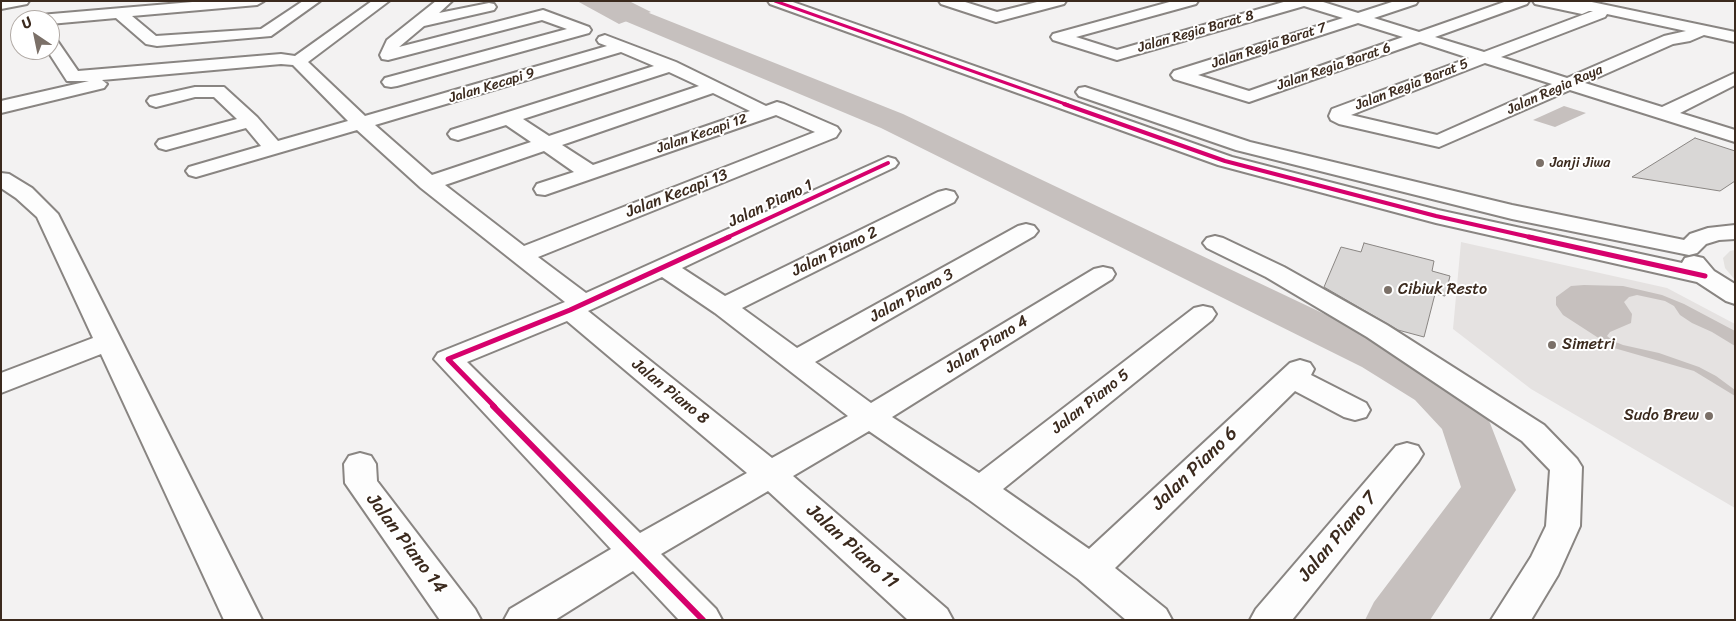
<!DOCTYPE html>
<style>
body{margin:0}
#map{position:relative;width:1736px;height:621px;overflow:hidden;background:#f3f2f2;font-family:Sriracha,sans-serif}
canvas{display:block}
.frame{position:absolute;inset:0;border:2px solid #3b2a1e;pointer-events:none}
.north{position:absolute;left:10px;top:10px;width:50px;height:50px;box-sizing:border-box;background:#fff;border:1px solid #b1aaa5;border-radius:50%;rotate:326deg;font-size:14px;font-weight:700;line-height:20px;text-align:center;color:#3b2a1e}
.north::after{content:'';display:block;margin:auto;width:18px;height:22px;background:#7b7068;clip-path:polygon(50% 0,100% 100%,50% 72%,0 100%)}
</style>
<div id="map">
<canvas width="1736" height="621"></canvas>
<div class="frame"></div>
<div class="north">U</div>
</div>
<script>
const g = document.querySelector('canvas').getContext('2d');
g.lineJoin = 'round';
function fill(path, color) { g.fillStyle = color; g.fill(path, 'evenodd'); }
const toPath = rows => new Path2D(rows.map(r => 'M' + r).join(''));
function stroke(path, color, width, dash) { g.strokeStyle = color; g.lineWidth = width; g.lineCap = dash ? 'butt' : 'round'; g.setLineDash(dash || []); g.stroke(path); }
function drawText(font, color, halo, rows, align = 'center') {
  g.font = font + ' Sriracha,sans-serif'; g.lineWidth = 4; g.setLineDash([]); g.textBaseline = 'middle'; g.strokeStyle = halo; g.fillStyle = color; for (const [text, x, y, turn = 0] of rows) {
    g.save(); g.translate(x, y); g.rotate((+turn || 0) * Math.PI / 180); g.textAlign = isNaN(turn) ? turn : align; if (halo) g.strokeText(text, 0, 0); g.fillText(text, 0, 0); g.restore();
  }
}
const built = toPath([
 [1461,242,1667,288,1735,324,1735,508,1531,389,1453,329]
]);
const green = toPath([
 [1735,250,1735,280,1725,268,1723,258,1730,251]
]);
const water = toPath([
 [577,1,629,1,651,12,619,24],
 [1564,106,1586,113,1555,127,1533,120],
 [1584,285,1623,286,1662,295,1684,304,1735,331,1735,346,1712,332,1692,323,1680,315,1674,306,1665,301,1637,295,1629,297,1624,302,1632,314,1631,323,1610,332,1607,336,1613,341,1623,345,1659,353,1699,367,1716,376,1735,390,1735,396,1694,371,1614,348,1563,315,1556,305,1556,297,1571,286]
]);
const river = toPath([
 [585,1,619,1,903,114,1394,347,1449,378,1482,411,1490,423,1516,490,1430,620,1365,620,1374,602,1461,487,1442,429,1415,400,1362,367,881,128,589,6,585,1]
]);
const building = toPath([
 [1695,138,1735,151,1735,181,1720,191,1632,177,1695,138],
 [1364,243,1434,261,1432,271,1450,276,1445,296,1435,294,1424,337,1398,330,1324,287,1341,247,1361,252,1364,243]
]);
const minor = toPath([
 [1,1,29,1,27,4,1,9,1,1],
 [204,1,264,1,257,5,132,16,156,36,261,29,303,1,320,1,271,36,157,46,146,44,116,18,50,24,50,20,32,20,35,17,40,15,204,1],
 [372,1,389,1,308,62,365,116,607,46,599,43,597,40,599,37,605,35,676,62,766,106,777,102,784,104,837,127,840,131,836,137,538,257,586,293,888,157,895,159,898,163,895,167,682,268,725,296,938,192,946,190,954,192,957,197,954,202,742,308,797,348,1018,226,1026,224,1034,226,1038,231,1034,236,815,362,871,403,1094,269,1103,267,1112,269,1115,274,1112,279,892,417,979,473,1194,308,1203,306,1212,308,1216,314,1212,320,1003,489,1089,549,1290,363,1300,360,1310,363,1314,369,1311,375,1366,403,1370,410,1366,417,1355,420,1344,417,1295,391,1115,568,1166,609,1172,620,1126,620,1078,579,968,499,869,431,793,476,947,609,953,620,908,620,768,491,661,554,716,609,722,620,679,620,633,571,555,620,504,620,510,609,611,549,434,359,438,353,565,302,421,188,357,130,196,177,189,175,186,171,189,167,261,146,246,128,166,150,159,148,156,144,159,140,237,119,214,97,195,97,156,107,150,105,147,101,150,97,195,87,224,87,257,117,278,141,348,121,293,65,281,64,102,80,107,84,104,88,1,113,1,101,89,81,67,81,47,50,50,50,50,37,56,39,78,71,281,54,295,56,372,1],
 [621,52,654,66,451,130,448,134,451,138,458,140,506,125,531,142,432,175,375,125,621,52],
 [669,72,699,86,549,136,523,119,669,72],
 [713,93,750,111,593,165,562,145,713,93],
 [776,115,815,132,524,246,445,185,544,151,574,172,537,184,534,189,537,194,545,195,776,115],
 [662,277,715,313,848,416,772,458,588,311,662,277],
 [567,321,747,473,640,533,467,362,567,321],
 [436,1,452,1,439,13,489,3,494,4,496,7,494,10,424,26,399,47,543,10,589,27,591,30,589,33,397,86,391,87,385,86,382,82,385,78,567,29,542,20,388,60,382,59,380,55,387,40,436,1],
 [768,1,790,1,1232,157,1438,210,1682,263,1685,258,1694,256,1703,258,1714,271,1735,284,1735,304,1726,301,1697,282,1436,223,1218,165,770,4,768,1],
 [939,1,962,1,997,12,1041,1,1066,1,1064,4,996,22,941,4,939,1],
 [1173,1,1198,1,1196,4,1076,37,1117,50,1287,1,1320,1,1358,13,1395,1,1418,1,1416,4,1374,18,1419,32,1507,1,1529,1,1527,4,1435,37,1484,52,1593,11,1589,11,1582,14,1535,4,1533,1,1587,1,1735,32,1735,42,1704,35,1690,41,1673,44,1585,83,1662,107,1735,73,1735,85,1680,113,1735,130,1735,142,1570,90,1439,147,1339,124,1331,120,1329,116,1332,109,1469,58,1420,42,1249,102,1174,79,1171,75,1174,71,1343,18,1304,6,1117,60,1053,40,1051,37,1053,34,1173,1],
 [1607,14,1686,31,1664,36,1567,78,1501,57,1605,17,1607,14],
 [1358,23,1403,37,1249,91,1198,75,1358,23],
 [1485,63,1552,84,1437,135,1351,115,1485,63],
 [1085,87,1250,142,1512,205,1684,240,1690,234,1708,228,1735,225,1735,239,1719,240,1706,244,1697,253,1689,255,1512,219,1236,150,1079,96,1076,92,1079,88,1085,87],
 [1,173,9,174,32,188,58,214,262,620,224,620,101,354,1,393,1,373,93,338,37,217,16,198,1,188,1,173],
 [1215,236,1223,238,1284,267,1387,325,1544,425,1577,459,1582,467,1580,526,1558,575,1531,620,1491,620,1531,557,1546,526,1550,470,1522,441,1367,337,1266,277,1207,248,1203,243,1207,238,1215,236],
 [1407,443,1418,446,1423,454,1418,462,1292,620,1250,620,1256,609,1396,446,1407,443],
 [360,453,371,456,376,464,377,481,475,609,481,620,440,620,345,483,344,464,349,456,360,453]
]);
const cyclewayFar3 = toPath([
 [775,1,1068,105]
]);
const cyclewayFar2 = toPath([
 [1064,104,1225,161,1436,216,1534,238],
 [726,238,888,163]
]);
const cyclewayFar1 = toPath([
 [1529,237,1705,276],
 [495,407,448,359,570,310,729,237]
]);
const cycleway = toPath([
 [493,406,703,620]
]);
const markers = [
 [1540,163,5,"#7b7068"],
 [1388,290,5,"#7b7068"],
 [1552,345,5,"#7b7068"],
 [1709,416,5,"#7b7068"]
];
const farStreetnames = [
 ["Jalan Regia Barat 8",1196,32,-16],
 ["Jalan Regia Barat 7",1269,46,-18],
 ["Jalan Regia Barat 6",1334,67,-19],
 ["Jalan Regia Barat 5",1412,85,-21],
 ["Jalan Kecapi 9",492,86,-17],
 ["Jalan Regia Raya",1555,90,-24],
 ["Jalan Kecapi 12",702,134,-19]
];
const farPoinames = [
 ["Janji Jiwa",1550,163]
];
const streetNames = [
 ["Jalan Kecapi 13",677,194,-21],
 ["Jalan Piano 1",771,204,-25],
 ["Jalan Piano 2",835,252,-26],
 ["Jalan Piano 3",912,296,-29],
 ["Jalan Piano 4",987,345,-32],
 ["Jalan Piano 8",670,392,39],
 ["Jalan Piano 5",1091,402,-38]
];
const poiNames = [
 ["Cibiuk Resto",1398,290],
 ["Simetri",1562,345],
 ["Sudo Brew",1699,416,"right"]
];
const nearStreetnames = [
 ["Jalan Piano 6",1195,469,-44],
 ["Jalan Piano 7",1338,537,-50],
 ["Jalan Piano 14",406,544,53],
 ["Jalan Piano 11",852,547,42]
];
fill(built, '#e5e2e1');
fill(green, '#e4e2e0');
fill(water, '#c6c0be');
fill(river, '#c6c0be');
fill(building, '#d9d7d6');
stroke(building, '#898582', 1);
stroke(minor, '#898582', 4);
fill(minor, '#fdfdfd');
stroke(cyclewayFar3, '#d6006c', 3);
stroke(cyclewayFar2, '#d6006c', 4);
stroke(cyclewayFar1, '#d6006c', 5);
stroke(cycleway, '#d6006c', 6);
for (const [x, y, r, color] of markers) { const dot = new Path2D(); dot.arc(x, y, r, 0, 2 * Math.PI); g.fillStyle = color; g.fill(dot); stroke(dot, '#fff', 2); }
drawText('14px', '#3b2a1e', '#fff', farStreetnames);
drawText('14px', '#3b2a1e', '#fff', farPoinames, 'left');
drawText('16px', '#3b2a1e', '#fff', streetNames);
drawText('16px', '#3b2a1e', '#fff', poiNames, 'left');
drawText('19px', '#3b2a1e', '#fff', nearStreetnames);
</script>
